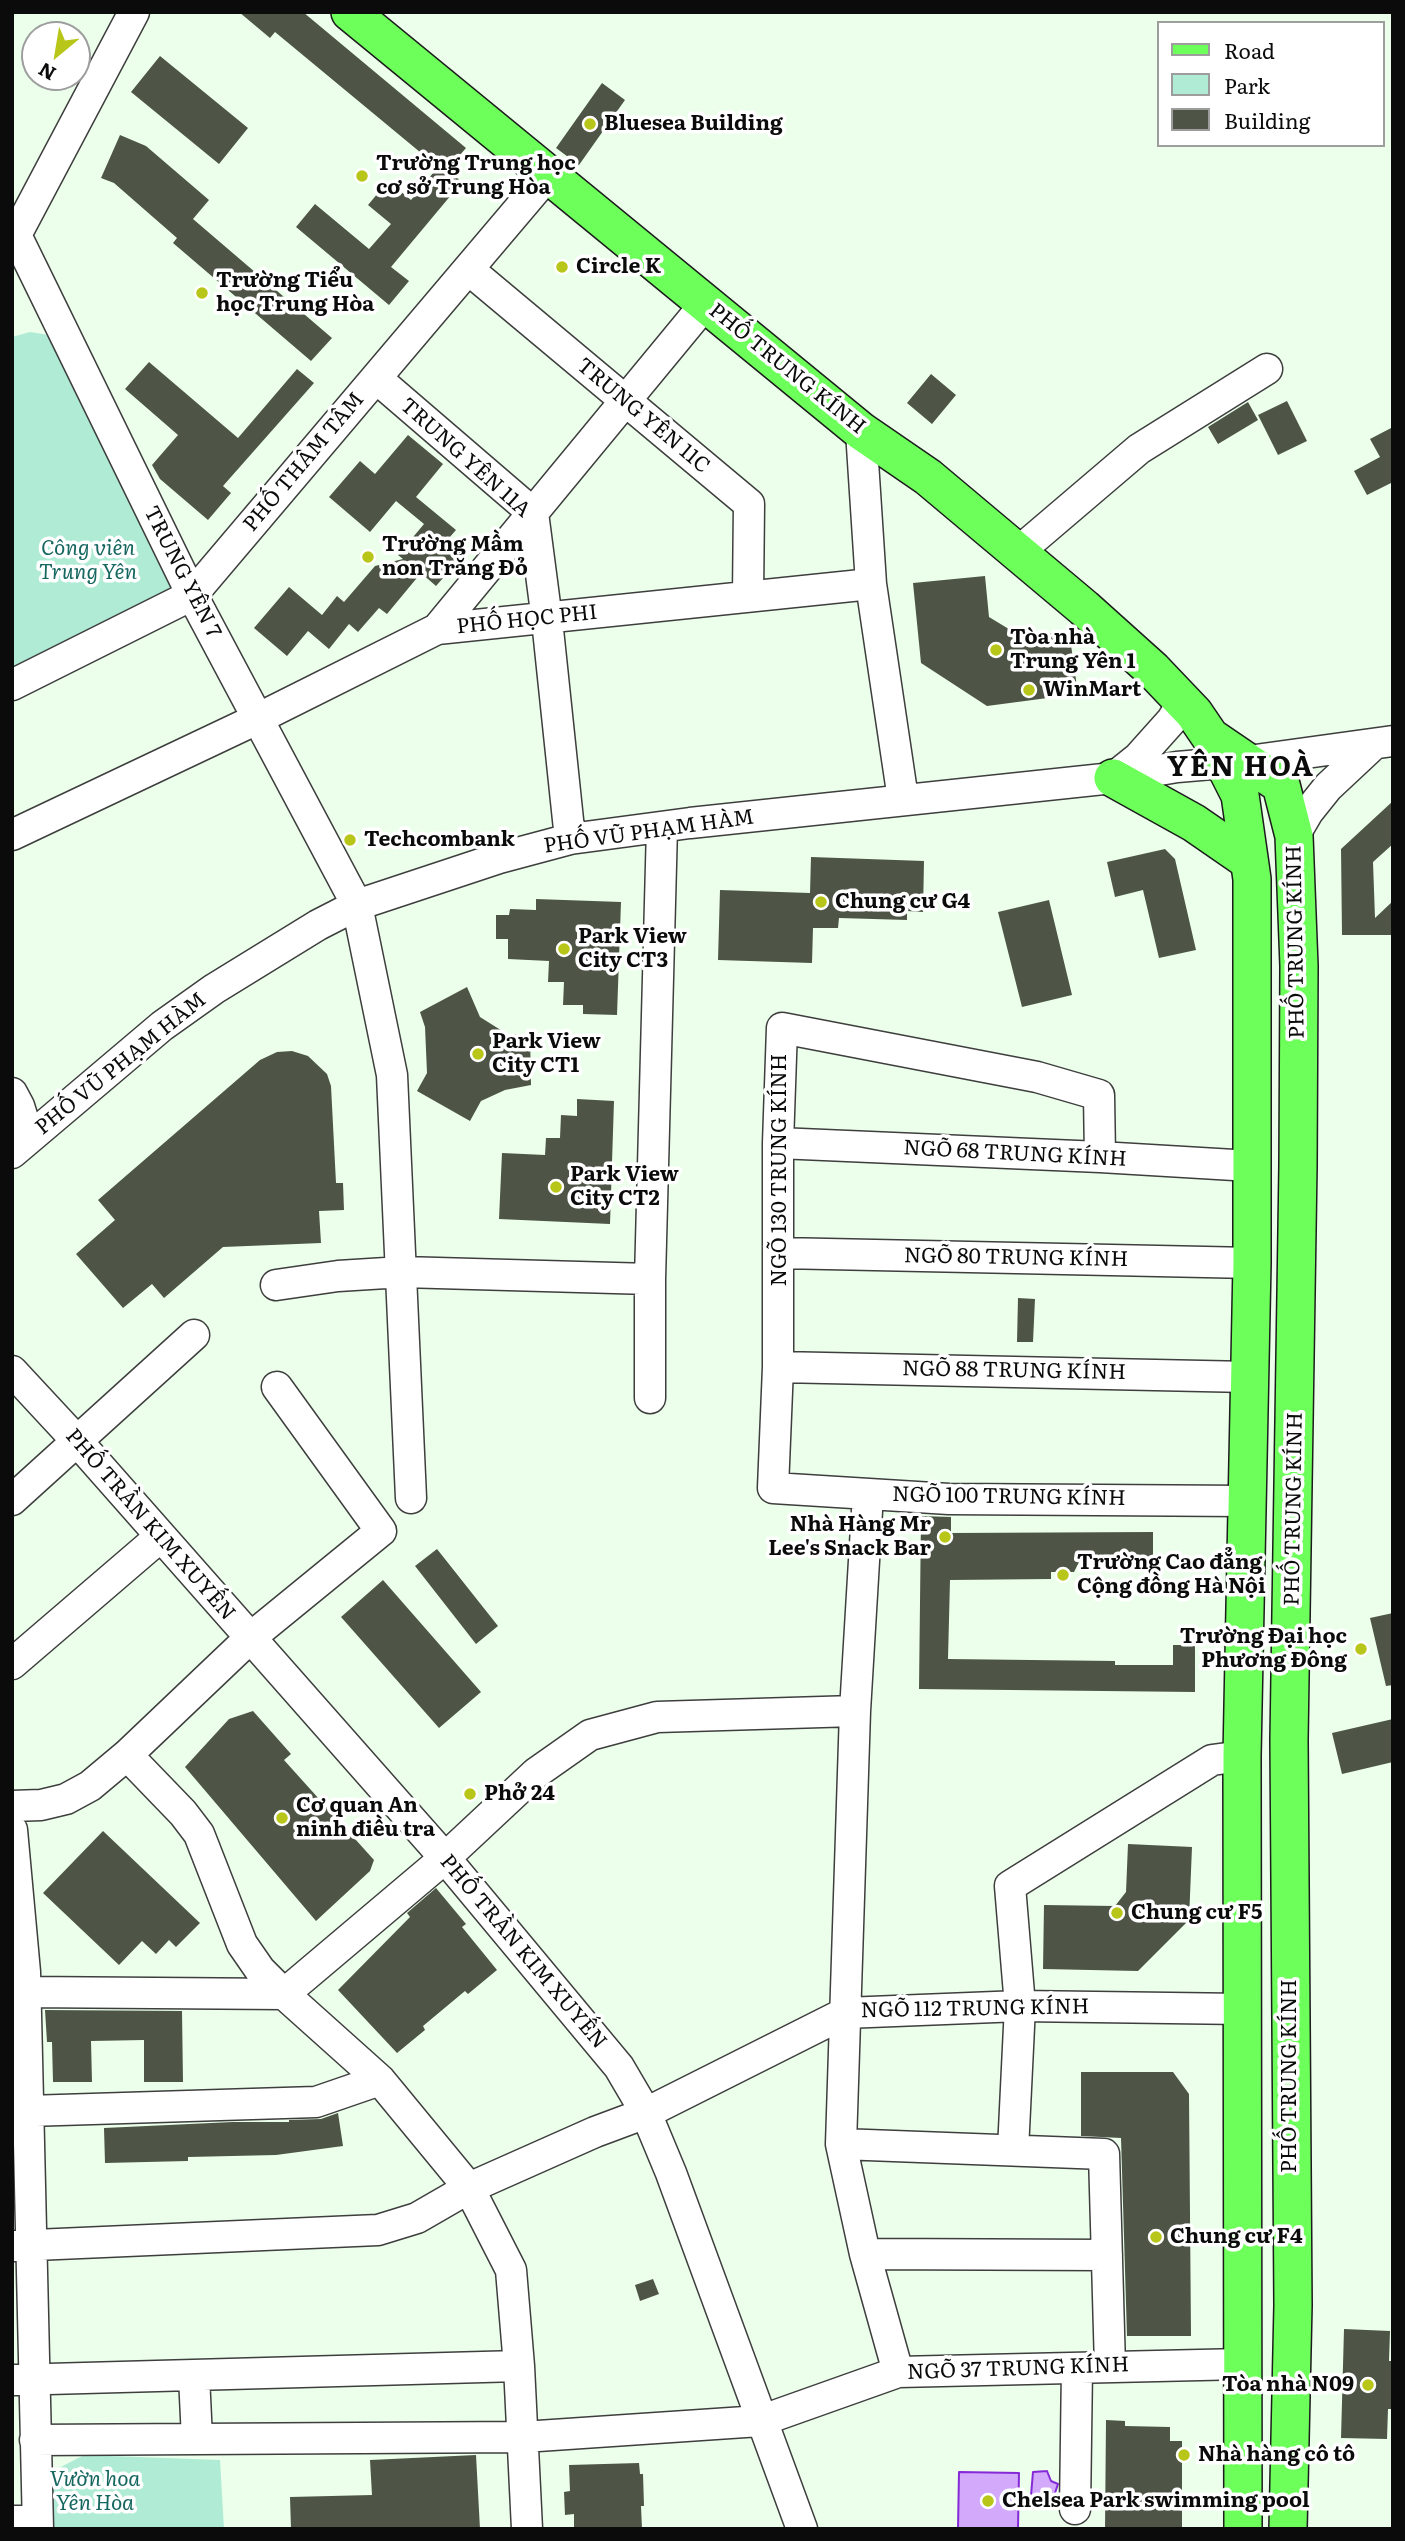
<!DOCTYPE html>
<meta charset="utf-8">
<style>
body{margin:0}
#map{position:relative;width:1405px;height:2541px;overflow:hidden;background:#ebffea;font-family:Literata,serif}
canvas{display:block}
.frame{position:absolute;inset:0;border:14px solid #0b0b0b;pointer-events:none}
.legend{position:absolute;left:1157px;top:21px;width:228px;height:126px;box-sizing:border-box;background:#fff;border:2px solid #9d9d9d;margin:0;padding:9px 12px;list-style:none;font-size:21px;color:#0b0b0b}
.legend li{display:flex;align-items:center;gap:14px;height:35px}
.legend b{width:35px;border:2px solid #9d9d9d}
.north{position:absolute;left:21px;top:21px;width:70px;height:70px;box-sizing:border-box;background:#fff;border:2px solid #9d9d9d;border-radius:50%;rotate:210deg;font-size:19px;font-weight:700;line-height:28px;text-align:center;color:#0b0b0b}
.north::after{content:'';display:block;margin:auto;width:24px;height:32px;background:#b8c619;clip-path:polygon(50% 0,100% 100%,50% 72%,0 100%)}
</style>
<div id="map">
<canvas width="1405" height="2541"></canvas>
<div class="frame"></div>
<ul class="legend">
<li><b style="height:9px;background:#6dff5a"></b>Road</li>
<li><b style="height:19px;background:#b0ecd5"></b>Park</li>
<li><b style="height:19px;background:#4e5547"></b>Building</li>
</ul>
<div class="north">N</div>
</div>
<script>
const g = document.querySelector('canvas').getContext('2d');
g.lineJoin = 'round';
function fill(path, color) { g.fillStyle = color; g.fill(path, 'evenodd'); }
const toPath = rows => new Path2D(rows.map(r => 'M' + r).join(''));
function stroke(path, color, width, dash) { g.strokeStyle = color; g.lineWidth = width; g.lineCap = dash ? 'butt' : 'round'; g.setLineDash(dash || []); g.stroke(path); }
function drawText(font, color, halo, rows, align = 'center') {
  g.font = font + ' Literata,serif'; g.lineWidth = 7; g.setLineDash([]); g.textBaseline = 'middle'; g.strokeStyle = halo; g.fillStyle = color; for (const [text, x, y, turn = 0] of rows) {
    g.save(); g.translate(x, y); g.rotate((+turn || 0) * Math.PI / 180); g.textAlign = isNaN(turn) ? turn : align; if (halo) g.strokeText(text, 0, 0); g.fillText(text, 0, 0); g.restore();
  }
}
const green = toPath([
 [30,332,55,336,192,595,12,685,12,337],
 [84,2455,220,2460,224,2529,48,2529,45,2490,57,2469]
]);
const water = toPath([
 [1047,2471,1051,2481,1058,2484,1054,2496,1055,2508,1030,2507,1033,2472,1047,2471],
 [959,2472,1019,2473,1018,2529,958,2529,959,2472]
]);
const building = toPath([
 [239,12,303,12,466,148,447,170,462,182,391,267,409,281,389,305,296,227,315,204,369,249,391,224,368,205,388,181,411,200,438,167,275,32,270,38],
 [160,56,248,128,219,164,131,92],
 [602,83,625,100,579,165,556,148],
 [120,135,146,146,209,200,193,219,332,338,311,361,173,243,177,238,114,183,101,178],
 [149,362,238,438,297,369,314,383,223,486,231,493,208,520,160,479,152,465,178,435,125,389],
 [931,374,956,395,932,424,907,403],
 [1287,401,1307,441,1278,455,1258,415],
 [1248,402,1258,420,1218,444,1208,427],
 [1393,427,1393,482,1367,495,1354,471,1380,457,1370,439],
 [408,435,443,464,416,497,456,530,449,538,466,552,436,586,421,573,387,614,379,608,358,632,349,624,329,649,308,631,287,656,254,628,289,587,322,615,337,596,344,602,375,566,403,559,398,555,424,524,396,501,370,532,329,497,360,461,375,474],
 [985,576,989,617,1022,637,1069,631,1078,694,987,706,921,663,913,583],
 [1393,801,1393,844,1373,862,1375,918,1393,901,1393,935,1342,935,1341,849],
 [1165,849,1175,859,1196,950,1159,958,1143,890,1115,897,1107,862],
 [811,857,924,861,923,912,907,911,907,920,839,918,838,928,813,928,812,963,718,960,720,890,810,893],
 [536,899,621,902,617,1015,583,1014,583,1005,563,1005,564,982,548,982,549,961,508,959,508,939,496,939,496,915,509,915,510,909,536,910],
 [1049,900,1072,995,1022,1007,998,912],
 [467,987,480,1017,507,1034,530,1034,531,1085,505,1090,481,1101,470,1121,417,1091,427,1073,425,1027,420,1012],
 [292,1051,308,1056,327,1074,331,1086,336,1183,343,1183,344,1210,319,1211,321,1243,223,1247,164,1298,152,1284,123,1308,76,1254,115,1220,98,1200,260,1060,277,1052],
 [577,1099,614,1101,610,1224,499,1219,502,1153,545,1155,546,1138,560,1138,561,1115,577,1116],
 [1018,1298,1035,1299,1033,1342,1017,1342],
 [921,1516,951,1517,951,1533,1153,1532,1153,1561,1079,1562,1074,1572,1051,1572,1051,1579,950,1580,948,1659,1115,1661,1115,1665,1173,1665,1173,1645,1195,1645,1195,1692,919,1689],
 [437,1549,498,1626,476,1644,415,1566],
 [383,1580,481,1692,439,1728,341,1617],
 [1393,1613,1393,1685,1386,1686,1370,1618],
 [253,1711,291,1754,284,1760,374,1860,370,1871,316,1921,185,1767,229,1719],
 [1393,1719,1393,1762,1342,1774,1332,1733],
 [103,1831,200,1923,176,1947,169,1940,156,1954,142,1941,119,1965,43,1893],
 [1128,1844,1192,1847,1189,1920,1138,1971,1043,1969,1044,1905,1115,1906,1126,1892],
 [436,1888,466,1924,462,1927,497,1970,468,1994,465,1991,423,2026,425,2030,397,2053,338,1990,410,1917,407,1913],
 [45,2010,182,2011,183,2082,144,2082,144,2040,91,2041,92,2082,53,2082,52,2042,47,2042],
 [1081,2072,1173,2072,1189,2094,1191,2336,1127,2336,1121,2138,1081,2136],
 [338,2113,343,2146,276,2155,188,2157,188,2161,105,2163,104,2128,233,2122,289,2122,289,2120,321,2119],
 [653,2279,659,2294,640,2301,635,2285],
 [1344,2329,1390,2331,1389,2361,1393,2361,1393,2409,1388,2409,1387,2439,1341,2438],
 [1106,2420,1125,2421,1125,2426,1170,2427,1170,2441,1182,2441,1182,2529,1105,2529],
 [476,2455,480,2529,291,2529,290,2497,372,2495,370,2460],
 [639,2463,640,2474,643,2474,644,2506,641,2506,642,2529,574,2529,574,2514,565,2515,564,2492,570,2491,569,2465]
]);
const minor = toPath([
 [16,235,192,595,357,905,392,1075,411,1498],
 [16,235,134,12],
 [468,269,749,504,748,596],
 [376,378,533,513,547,620,570,839],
 [861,431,871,584,903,799],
 [1017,553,1139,449,1267,369],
 [437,629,706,303],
 [12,685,192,595,547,176],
 [1113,778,1138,758,1172,720,1178,710,1180,697],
 [12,835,257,719,437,629,871,584],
 [1294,836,1308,812,1328,787,1374,744],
 [12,1093,19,1106,29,1138],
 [778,1143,1100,1157,1251,1166],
 [12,1153,162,1026,214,989,318,925,357,905,499,858,570,839,690,823,1113,778,1177,767,1248,761,1393,741],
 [1100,1157,1099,1095,1037,1077,782,1028,778,1143,778,1367,773,1488,949,1499,1246,1501],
 [780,1253,1252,1263],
 [276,1285,338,1276,402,1272,650,1279],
 [778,1367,1249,1377],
 [12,1371,77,1441,445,1858,619,2067,646,2113,671,2173,802,2529],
 [650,1398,650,1279,662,827],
 [868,1494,855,1711,841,2144,865,2254,898,2372],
 [12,1500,194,1335],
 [12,1664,160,1537],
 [127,1755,183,1813,199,1834,242,1944,260,1970,284,1994,380,2080,469,2188,511,2270,519,2366,527,2529],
 [12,1806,41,1805,66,1799,90,1786,127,1755,250,1638,381,1531,277,1387],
 [12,1830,25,1972,38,2529],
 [25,1992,284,1994,445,1858,536,1773,590,1735,657,1717,855,1711],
 [28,2111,316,2102,380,2080],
 [841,2144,1104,2154,1110,2367],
 [1013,2150,1020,2006,1010,1886,1212,1760,1242,1756],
 [12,2246,378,2230,417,2218,469,2188,595,2132,646,2113,845,2013,1020,2006,1244,2009],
 [865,2254,1107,2255],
 [194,2376,197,2439],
 [12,2380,519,2366],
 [35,2440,523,2437,760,2421,898,2372,1243,2364],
 [1075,2509,1077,2368],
 [12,2521,37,2521]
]);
const major = toPath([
 [350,12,861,431,928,477,1084,608,1153,670,1194,713,1211,738,1240,795,1252,879,1252,1263,1242,1756,1243,2529],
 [1212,738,1281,785,1294,836,1299,966,1298,1166,1289,1740,1293,2305,1288,2529],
 [1113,778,1194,823,1249,861]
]);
const markers = [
 [590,124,7,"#b8c619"],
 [362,176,7,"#b8c619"],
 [562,267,7,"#b8c619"],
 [202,293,7,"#b8c619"],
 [368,557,7,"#b8c619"],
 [996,650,7,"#b8c619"],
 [1029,690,7,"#b8c619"],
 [350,840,7,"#b8c619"],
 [821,902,7,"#b8c619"],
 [564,949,7,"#b8c619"],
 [478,1054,7,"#b8c619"],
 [556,1187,7,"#b8c619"],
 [945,1537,7,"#b8c619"],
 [1063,1575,7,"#b8c619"],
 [1361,1649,7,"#b8c619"],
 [470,1794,7,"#b8c619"],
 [282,1818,7,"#b8c619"],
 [1117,1913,7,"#b8c619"],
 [1156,2237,7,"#b8c619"],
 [1368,2385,7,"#b8c619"],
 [1184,2455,7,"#b8c619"],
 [988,2501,7,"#b8c619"]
];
const poiNames = [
 ["Bluesea Building",604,124],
 ["Trường Trung học",376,164],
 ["cơ sở Trung Hòa",376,188],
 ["Circle K",576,267],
 ["Trường Tiểu",216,281],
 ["học Trung Hòa",216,305],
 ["Trường Mầm",382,545],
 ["non Trăng Đỏ",382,569],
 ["Tòa nhà",1010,638],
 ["Trung Yên 1",1010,662],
 ["WinMart",1043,690],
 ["Techcombank",364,840],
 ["Chung cư G4",835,902],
 ["Park View",578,937],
 ["City CT3",578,961],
 ["Park View",492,1042],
 ["City CT1",492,1066],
 ["Park View",570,1175],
 ["City CT2",570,1199],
 ["Nhà Hàng Mr",931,1525,"right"],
 ["Lee's Snack Bar",931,1549,"right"],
 ["Trường Cao đẳng",1077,1563],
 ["Cộng đồng Hà Nội",1077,1587],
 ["Trường Đại học",1347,1637,"right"],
 ["Phương Đông",1347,1661,"right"],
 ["Phở 24",484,1794],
 ["Cơ quan An",296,1806],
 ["ninh điều tra",296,1830],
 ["Chung cư F5",1131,1913],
 ["Chung cư F4",1170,2237],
 ["Tòa nhà N09",1354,2385,"right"],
 ["Nhà hàng cô tô",1198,2455],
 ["Chelsea Park swimming pool",1002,2501]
];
const streetNames = [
 ["PHỐ TRUNG KÍNH",787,369,39],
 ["TRUNG YÊN 11C",643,416,40],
 ["TRUNG YÊN 11A",465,458,42],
 ["PHỐ THÂM TÂM",304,462,-50],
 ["TRUNG YÊN 7",182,572,63],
 ["PHỐ HỌC PHI",527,620,-6],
 ["PHỐ VŨ PHẠM HÀM",649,832,-8],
 ["PHỐ TRUNG KÍNH",1296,942,-91],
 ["PHỐ VŨ PHẠM HÀM",121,1064,-39],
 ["NGÕ 68 TRUNG KÍNH",1015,1154,3],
 ["NGÕ 130 TRUNG KÍNH",780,1170,-90],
 ["NGÕ 80 TRUNG KÍNH",1016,1258,1],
 ["NGÕ 88 TRUNG KÍNH",1014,1371,1],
 ["NGÕ 100 TRUNG KÍNH",1009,1497,1],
 ["PHỐ TRUNG KÍNH",1294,1509,-89],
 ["PHỐ TRẦN KIM XUYẾN",150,1525,49],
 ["PHỐ TRẦN KIM XUYẾN",523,1952,50],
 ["NGÕ 112 TRUNG KÍNH",975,2009,-1],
 ["PHỐ TRUNG KÍNH",1290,2076,-90],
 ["NGÕ 37 TRUNG KÍNH",1018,2369,-2]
];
const parkNames = [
 ["Công viên",88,549],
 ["Trung Yên",88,573],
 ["Vườn hoa",95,2480],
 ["Yên Hòa",95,2504]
];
const districtNames = [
 ["YÊN HOÀ",1241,768]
];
fill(green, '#b0ecd5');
fill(water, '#d2a9fb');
stroke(water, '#862ad8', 2);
fill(building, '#4e5547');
stroke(minor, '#3e3e3e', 33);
stroke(major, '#1c1c1c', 40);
stroke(minor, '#fff', 30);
stroke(major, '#6dff5a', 37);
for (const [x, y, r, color] of markers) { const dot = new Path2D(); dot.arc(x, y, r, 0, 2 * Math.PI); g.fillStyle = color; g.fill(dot); stroke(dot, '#fff', 2.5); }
drawText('bold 21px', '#0b0b0b', '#fff', poiNames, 'left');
drawText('21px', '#0b0b0b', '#fff', streetNames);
drawText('italic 21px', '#176761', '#fff', parkNames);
g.letterSpacing = '2px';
drawText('bold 28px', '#0b0b0b', '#fff', districtNames);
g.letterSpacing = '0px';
</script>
